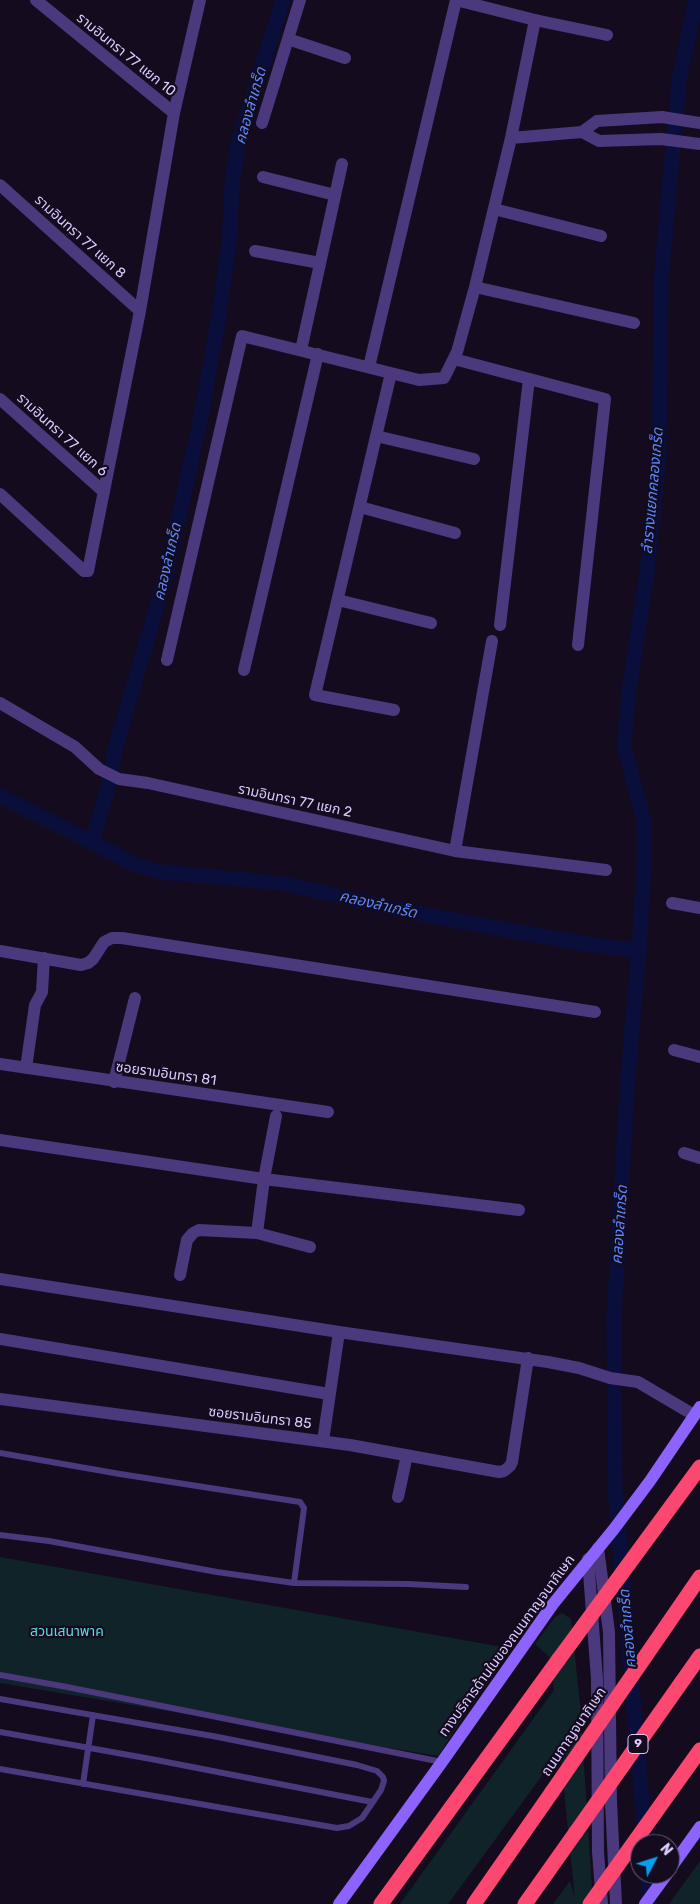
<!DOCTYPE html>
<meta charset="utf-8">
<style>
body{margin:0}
#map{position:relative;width:700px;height:1904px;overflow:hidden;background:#140c1e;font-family:Rubik,sans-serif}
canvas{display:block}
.north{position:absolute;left:630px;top:1834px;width:50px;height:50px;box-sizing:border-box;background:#140c1e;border:1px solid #645878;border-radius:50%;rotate:50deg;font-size:14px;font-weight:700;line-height:20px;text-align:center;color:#ddcafe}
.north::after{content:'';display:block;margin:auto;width:18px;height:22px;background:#049ff1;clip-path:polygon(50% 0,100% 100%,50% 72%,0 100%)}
</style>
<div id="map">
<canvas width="700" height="1904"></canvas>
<div class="north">N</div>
</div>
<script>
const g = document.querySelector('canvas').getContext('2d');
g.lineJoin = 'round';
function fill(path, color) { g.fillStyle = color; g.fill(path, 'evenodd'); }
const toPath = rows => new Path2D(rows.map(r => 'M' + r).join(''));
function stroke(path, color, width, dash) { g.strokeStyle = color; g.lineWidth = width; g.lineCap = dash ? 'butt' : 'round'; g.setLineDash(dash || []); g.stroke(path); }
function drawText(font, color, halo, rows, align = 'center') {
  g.font = font + ' Rubik,"Noto Sans Thai",sans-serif'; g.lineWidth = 4.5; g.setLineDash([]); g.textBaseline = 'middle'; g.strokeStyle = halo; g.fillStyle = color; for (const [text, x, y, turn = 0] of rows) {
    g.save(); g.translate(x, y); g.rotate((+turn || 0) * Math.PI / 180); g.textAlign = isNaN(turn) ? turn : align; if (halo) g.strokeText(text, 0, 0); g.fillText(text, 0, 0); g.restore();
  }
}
const green = toPath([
 [0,1557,508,1648,438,1756,0,1683],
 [562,1613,571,1619,580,1704,593,1904,553,1904,570,1881,575,1899,560,1751,448,1904,400,1904,554,1690,549,1657,535,1644,555,1617],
 [700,1861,700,1904,669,1904]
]);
const canal = toPath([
 [283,0,238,143,232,185,229,244,219,316,201,417,166,575,116,746,108,788,92,842,134,864,161,872,280,883,420,914,586,944,639,951,628,1075,614,1318,615,1489,646,1844],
 [0,796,92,842],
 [639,951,644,869,644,821,624,746,629,690,646,580,659,459,661,281,679,80,696,0],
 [648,1874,649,1904]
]);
const lane = toPath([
 [0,1453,120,1474,300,1502,304,1508,294,1583],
 [0,1535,49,1541,217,1572,294,1583,408,1584,466,1587],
 [0,1675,67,1687,442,1762],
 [0,1699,218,1737,357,1765,377,1771,383,1777,384,1781,381,1790,362,1818,349,1826,337,1828,0,1769],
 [0,1732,151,1759,372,1802],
 [83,1784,93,1715]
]);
const street = toPath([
 [36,0,174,113],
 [288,39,345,58],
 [262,123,300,0],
 [700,123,662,117,597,121,582,132,599,141,661,139,700,144],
 [511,138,582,132],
 [263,177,335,195],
 [0,185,140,311],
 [494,209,601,236],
 [255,251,320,263],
 [475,287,634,323],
 [301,350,342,164],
 [454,359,605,399,578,645],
 [369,367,456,0,535,20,607,35],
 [391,373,315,695,394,710],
 [0,399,104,492],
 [376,436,474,459],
 [0,494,84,571,88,571,140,311,174,113,200,0],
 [360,507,455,533],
 [338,600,431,623],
 [500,625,529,379],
 [167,660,242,336,419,380,444,378,457,352,475,287,511,138,535,20],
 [244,670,318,354],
 [0,703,75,747,99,769,119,779,148,783,455,851,606,870],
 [455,851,492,641],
 [672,903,700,908],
 [0,951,81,965,88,963,93,959,104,942,112,938,122,938,595,1012],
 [674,1050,700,1057],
 [0,1064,328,1112],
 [26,1068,35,1005,42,992,44,958],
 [114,1082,135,998],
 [0,1140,264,1179,519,1210],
 [684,1153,700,1158],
 [257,1233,264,1179,276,1116],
 [180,1275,187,1240,193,1233,199,1230,257,1233,310,1247],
 [0,1279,339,1332,548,1362,579,1368,610,1378,638,1382,694,1415],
 [0,1339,329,1394],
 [0,1399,350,1445,499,1472,504,1471,510,1466,512,1462,528,1358],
 [323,1441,339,1332],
 [398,1497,407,1455],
 [598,1548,609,1632,611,1802,616,1904],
 [588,1559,597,1679,598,1852,602,1904]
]);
const secondary = toPath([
 [670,1869,700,1827],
 [339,1904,442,1762,553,1604,614,1529,650,1481,700,1407],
 [645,1904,667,1874]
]);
const highway = toPath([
 [381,1904,559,1659],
 [474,1904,552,1792],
 [525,1904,576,1832]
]);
const highwayBridge = toPath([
 [559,1659,700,1467],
 [552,1792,700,1577],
 [576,1832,700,1656],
 [590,1904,700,1750]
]);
const shields = [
 [638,1744,20]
];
const shieldNames = [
 ["9",638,1744]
];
const streetNames = [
 ["รามอินทรา 77 แยก 10",126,55,39],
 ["รามอินทรา 77 แยก 8",80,237,42],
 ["รามอินทรา 77 แยก 6",62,435,42],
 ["รามอินทรา 77 แยก 2",295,801,12],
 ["ซอยรามอินทรา 81",166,1074,8],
 ["ซอยรามอินทรา 85",260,1418,7],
 ["ทางบริการด้านในของถนนกาญจนาภิเษก",507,1646,-54],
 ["ถนนกาญจนาภิเษก",574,1732,-56]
];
const parkNames = [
 ["สวนเสนาพาค",67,1632]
];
const waterNames = [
 ["คลองลำเกร็ด",251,106,-74],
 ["ลำรางแยกคลองเกร็ด",653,491,-85],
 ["คลองลำเกร็ด",168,562,-77],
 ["คลองลำเกร็ด",378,905,13],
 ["คลองลำเกร็ด",620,1225,-86],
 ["คลองลำเกร็ด",628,1629,-95]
];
fill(green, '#0f2328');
stroke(canal, '#090f3a', 15);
stroke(lane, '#4b387d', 6);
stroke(street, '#4b387d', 12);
stroke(secondary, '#8c63fd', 12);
stroke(highway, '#fc4771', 15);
stroke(highwayBridge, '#fc4771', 15);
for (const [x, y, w] of shields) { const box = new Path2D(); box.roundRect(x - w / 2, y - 9.5, w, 19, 4); g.fillStyle = '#140c1e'; g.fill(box); stroke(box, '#ddcafe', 1); }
drawText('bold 12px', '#ddcafe', null, shieldNames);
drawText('14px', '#ddcafe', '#140c1e', streetNames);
drawText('14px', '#58dcdc', '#140c1e', parkNames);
drawText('italic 15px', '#5a89fd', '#140c1e', waterNames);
</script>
